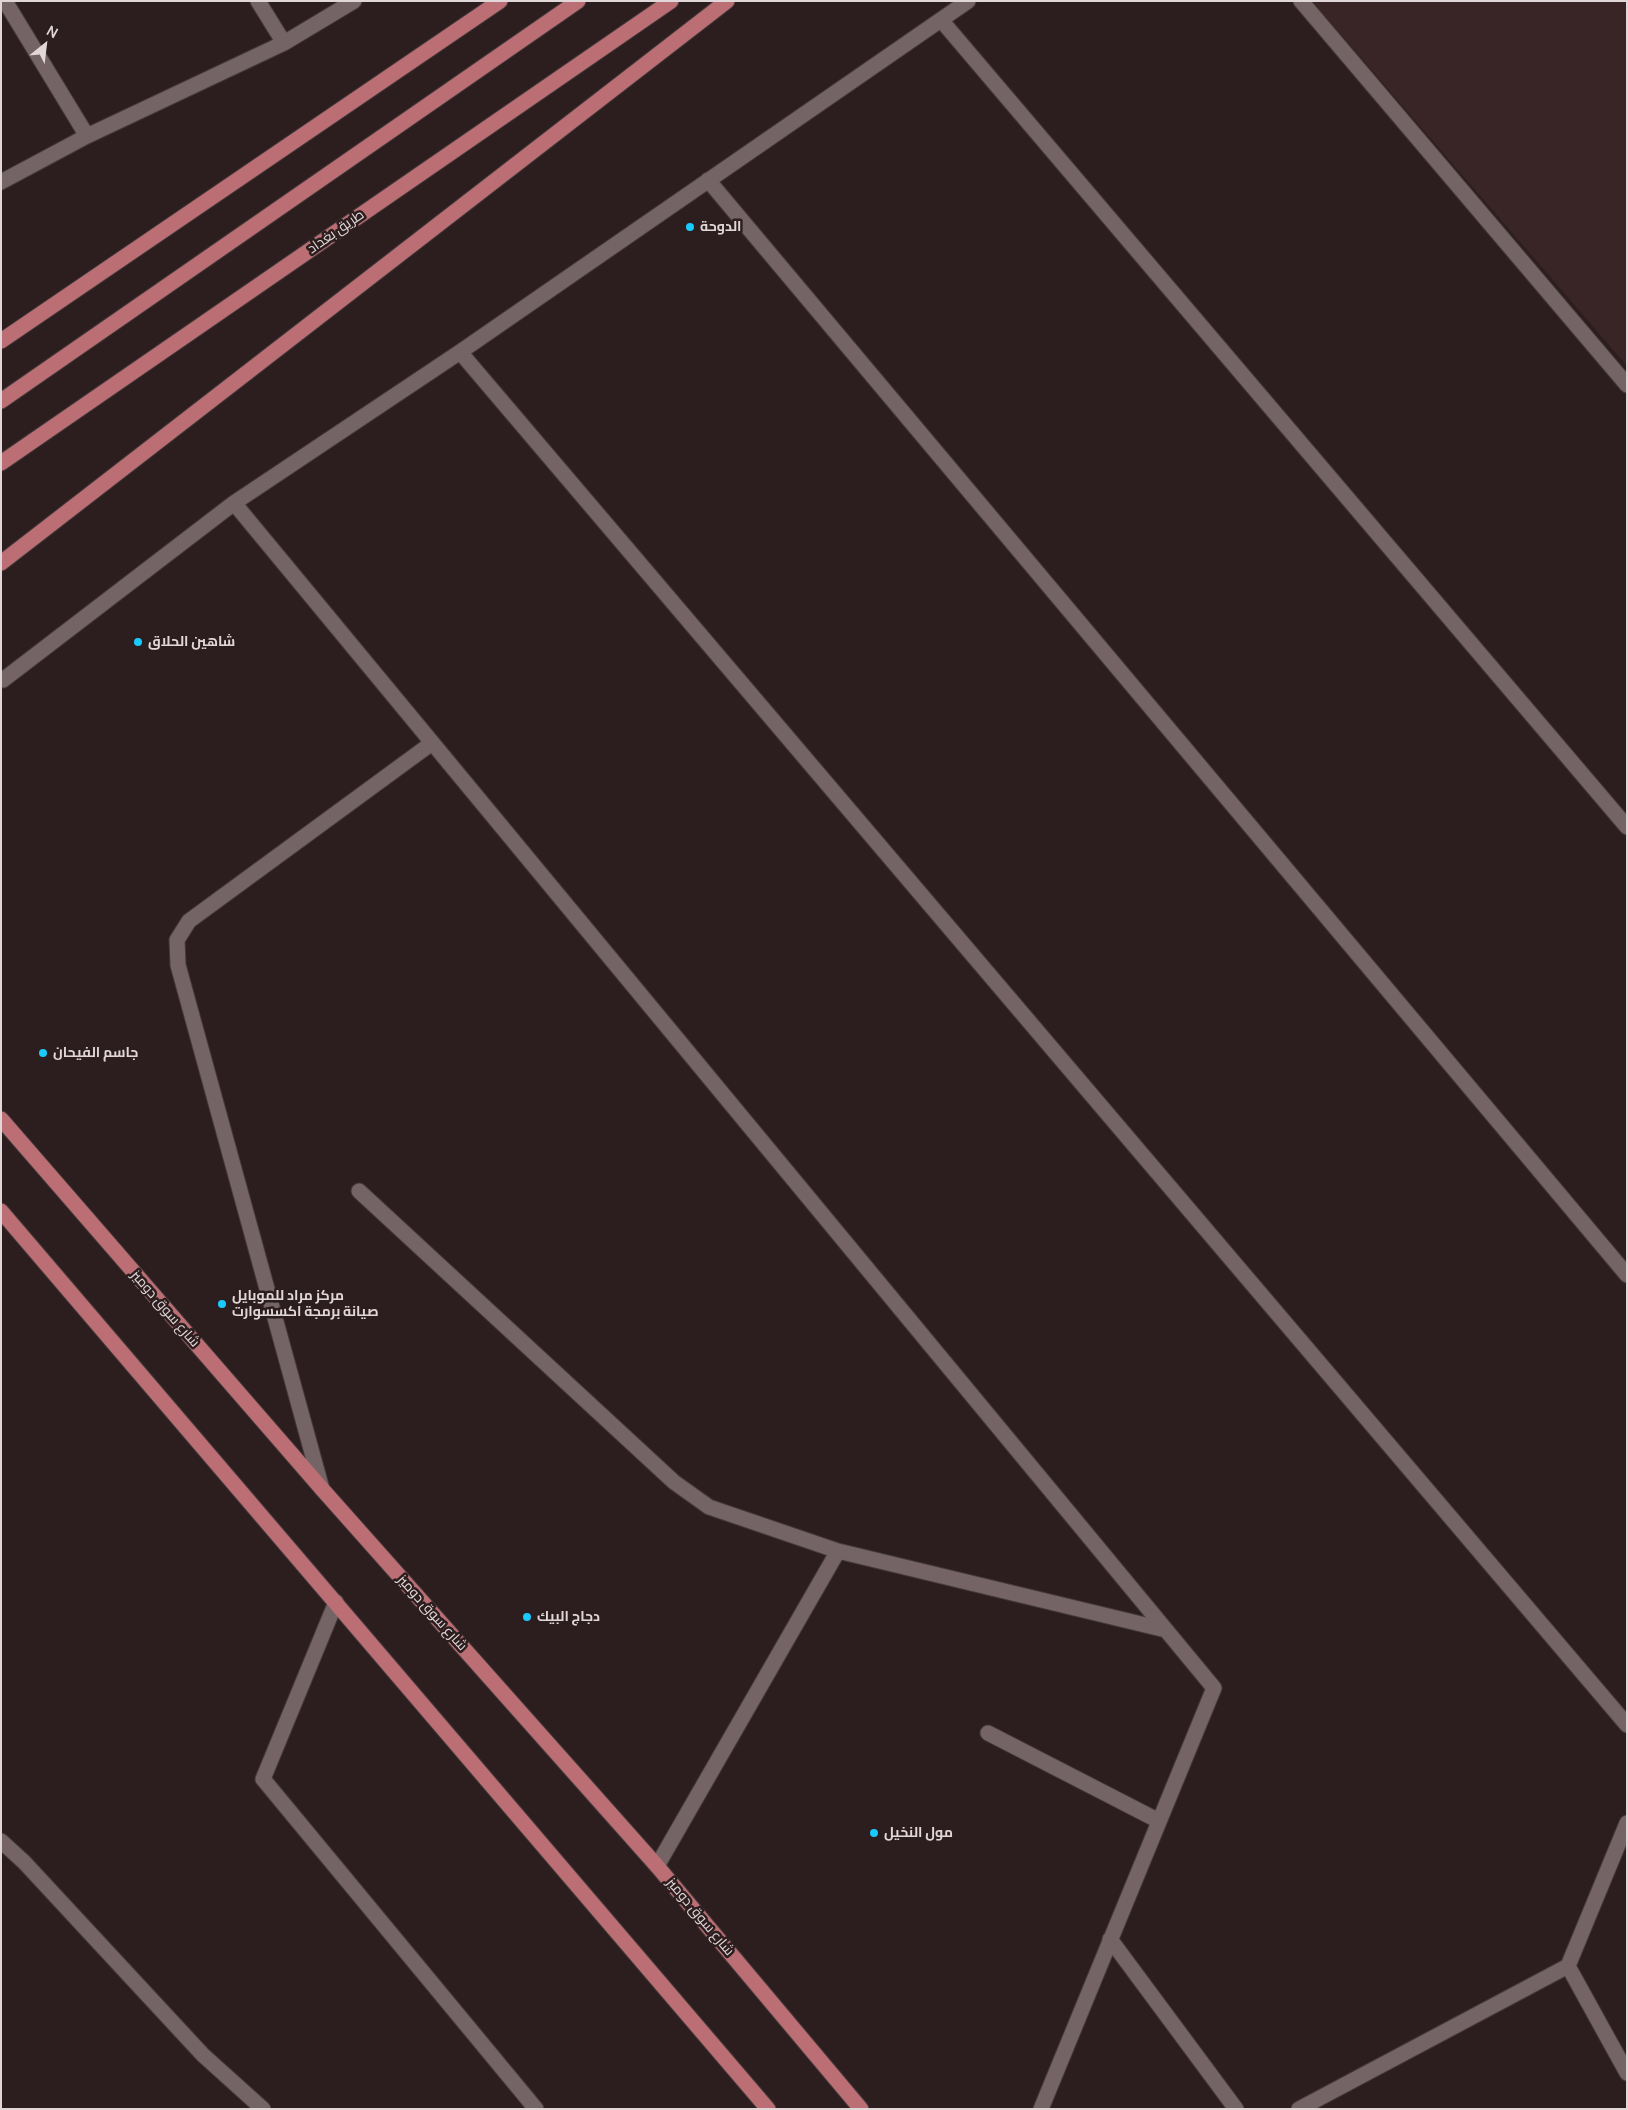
<!DOCTYPE html>
<meta charset="utf-8">
<style>
body{margin:0}
#map{position:relative;width:1628px;height:2110px;overflow:hidden;background:#2c1e1f;font-family:Manrope,sans-serif}
canvas{display:block}
.frame{position:absolute;inset:0;border:2px solid #e2d7d8;pointer-events:none}
.north{position:absolute;left:20px;top:20px;width:50px;height:50px;-webkit-text-stroke:4px #2c1e1f;paint-order:stroke;rotate:29deg;font-size:14px;font-weight:700;line-height:20px;text-align:center;color:#e2d7d8}
.north::after{content:'';display:block;margin:auto;width:18px;height:22px;background:#e2d7d8;clip-path:polygon(50% 0,100% 100%,50% 72%,0 100%)}
</style>
<div id="map">
<canvas width="1628" height="2110"></canvas>
<div class="frame"></div>
<div class="north">N</div>
</div>
<script>
const g = document.querySelector('canvas').getContext('2d');
g.lineJoin = 'round';
function fill(path, color) { g.fillStyle = color; g.fill(path, 'evenodd'); }
const toPath = rows => new Path2D(rows.map(r => 'M' + r).join(''));
function stroke(path, color, width, dash) { g.strokeStyle = color; g.lineWidth = width; g.lineCap = dash ? 'butt' : 'round'; g.setLineDash(dash || []); g.stroke(path); }
function drawText(font, color, halo, rows, align = 'center') {
  g.font = font + ' Manrope,Cairo,sans-serif'; g.lineWidth = 5; g.setLineDash([]); g.textBaseline = 'middle'; g.strokeStyle = halo; g.fillStyle = color; for (const [text, x, y, turn = 0] of rows) {
    g.save(); g.translate(x, y); g.rotate((+turn || 0) * Math.PI / 180); g.textAlign = isNaN(turn) ? turn : align; if (halo) g.strokeText(text, 0, 0); g.fillText(text, 0, 0); g.restore();
  }
}
const built = toPath([
 [1312,1,1627,1,1627,366]
]);
const minor = toPath([
 [5,1,87,136],
 [258,1,284,43],
 [1301,1,1627,385],
 [941,20,1627,827],
 [708,180,1627,1275],
 [1,182,87,136,284,43,354,1],
 [460,352,1627,1725],
 [234,503,1214,1688,1041,2109],
 [1,679,3,680,234,503,460,352,968,1],
 [359,1191,674,1482,709,1507,838,1551,1166,1630],
 [322,1489,178,965,177,940,189,921,432,743],
 [336,1602,263,1779,536,2109],
 [988,1733,1159,1821],
 [1,1841,24,1862,203,2055,263,2109],
 [657,1866,838,1551],
 [1110,1939,1236,2109],
 [1568,1966,1627,2073],
 [1299,2109,1568,1966,1627,1823]
]);
const major = toPath([
 [1,341,500,1],
 [1,401,578,1],
 [1,463,671,1],
 [1,563,727,1],
 [1,1119,322,1489,657,1866,861,2109],
 [1,1211,768,2109]
]);
const markers = [
 [690,227,5,"#1acafc"],
 [138,642,5,"#1acafc"],
 [43,1053,5,"#1acafc"],
 [222,1304,5,"#1acafc"],
 [527,1617,5,"#1acafc"],
 [874,1833,5,"#1acafc"]
];
const poiNames = [
 ["الدوحة",700,227],
 ["شاهين الحلاق",148,642],
 ["جاسم الفيحان",53,1053],
 ["مركز مراد للموبايل",232,1296],
 ["صيانة برمجة اكسسوارت",232,1312],
 ["دجاج البيك",537,1617],
 ["مول النخيل",884,1833]
];
const streetNames = [
 ["طريق بغداد",336,232,-35],
 ["شارع سوق دوميز",165,1309,49],
 ["شارع سوق دوميز",432,1613,48],
 ["شارع سوق دوميز",700,1917,50]
];
fill(built, '#392526');
stroke(minor, '#453a3a', 17);
stroke(major, '#453a3a', 17);
stroke(minor, '#756465', 15);
stroke(major, '#bb6f75', 15);
for (const [x, y, r, color] of markers) { const dot = new Path2D(); dot.arc(x, y, r, 0, 2 * Math.PI); g.fillStyle = color; g.fill(dot); stroke(dot, '#2c1e1f', 2); }
drawText('bold 14px', '#e2d7d8', '#2c1e1f', poiNames, 'left');
drawText('14px', '#e2d7d8', '#2c1e1f', streetNames);
</script>
